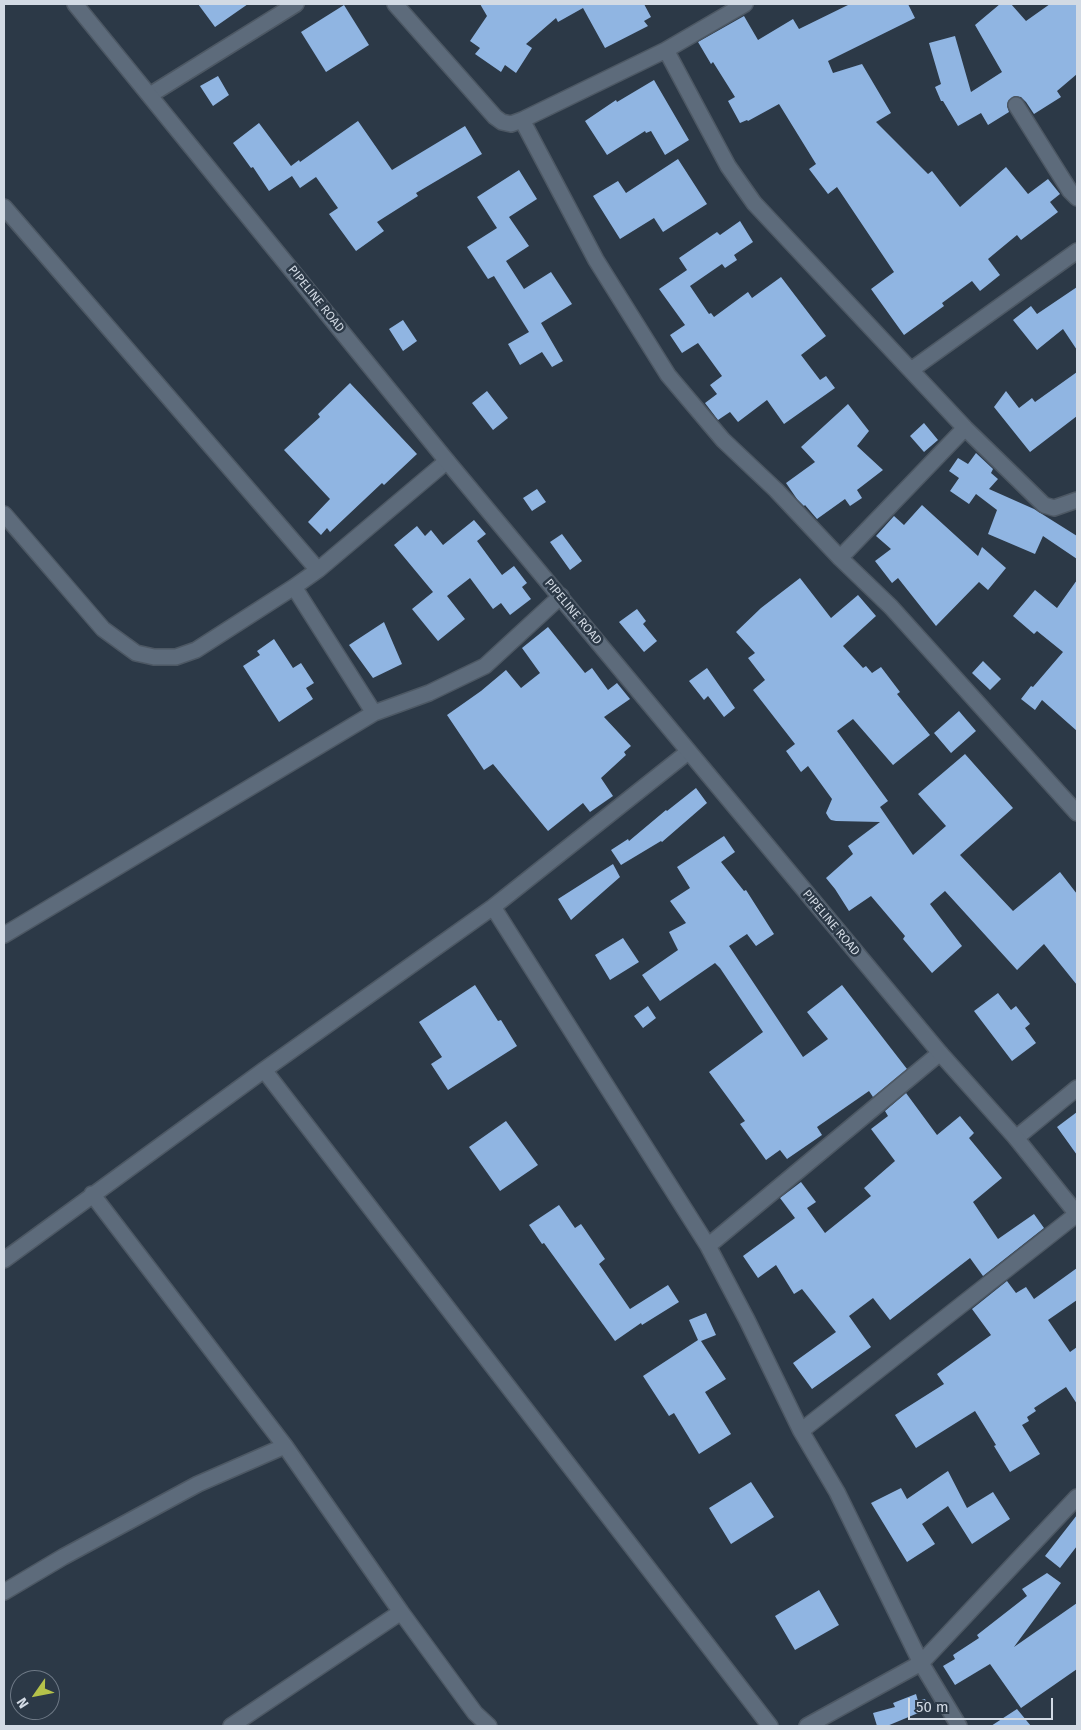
<!DOCTYPE html>
<style>
body{margin:0}
#map{position:relative;width:1081px;height:1730px;overflow:hidden;background:#2c3947;font-family:"Fira Sans",sans-serif}
canvas{display:block}
.frame{position:absolute;inset:0;border:5px solid #d2dae4;pointer-events:none}
.north{position:absolute;left:10px;top:1670px;width:50px;height:50px;box-sizing:border-box;background:#2c3947;border:1px solid #6e7986;border-radius:50%;rotate:237deg;font-size:14px;font-weight:700;line-height:20px;text-align:center;color:#d2dae4}
.north::after{content:'';display:block;margin:auto;width:18px;height:22px;background:#b5c24a;clip-path:polygon(50% 0,100% 100%,50% 72%,0 100%)}
.scale{position:absolute;left:908px;top:1698px;width:145px;height:22px;box-sizing:border-box;border:2px solid #d2dae4;border-top:0;padding-left:6px;font-size:15px;line-height:18px;white-space:nowrap;color:#d2dae4;-webkit-text-stroke:4px #2c3947;paint-order:stroke}
</style>
<div id="map">
<canvas width="1081" height="1730"></canvas>
<div class="frame"></div>
<div class="north">N</div>
<div class="scale">50 m</div>
</div>
<script>
const g = document.querySelector('canvas').getContext('2d');
g.lineJoin = 'round';
function fill(path, color) { g.fillStyle = color; g.fill(path, 'evenodd'); }
const toPath = rows => new Path2D(rows.map(r => 'M' + r).join(''));
function stroke(path, color, width, dash) { g.strokeStyle = color; g.lineWidth = width; g.lineCap = dash ? 'butt' : 'round'; g.setLineDash(dash || []); g.stroke(path); }
function drawText(font, color, halo, rows, align = 'center') {
  g.font = font + ' "Fira Sans",sans-serif'; g.lineWidth = 5; g.setLineDash([]); g.textBaseline = 'middle'; g.strokeStyle = halo; g.fillStyle = color; for (const [text, x, y, turn = 0] of rows) {
    g.save(); g.translate(x, y); g.rotate((+turn || 0) * Math.PI / 180); g.textAlign = isNaN(turn) ? turn : align; if (halo) g.strokeText(text, 0, 0); g.fillText(text, 0, 0); g.restore();
  }
}
const building = toPath([
 [198,4,248,4,215,27],
 [480,4,644,4,651,17,644,21,648,26,605,48,583,8,558,22,556,18,526,44,532,48,516,73,505,65,501,72,475,54,480,48,470,41,487,16],
 [850,4,908,4,915,18,828,61,833,73,862,64,891,113,876,122,928,174,932,171,960,207,1006,167,1028,194,1048,179,1060,194,1050,202,1058,212,1021,240,1017,235,988,259,1000,275,980,291,972,281,942,303,944,306,904,335,871,289,894,272,837,187,828,194,809,169,816,164,779,104,748,121,747,120,740,123,728,101,735,97,713,62,711,64,698,42,744,16,758,40,793,19,799,29],
 [1000,4,1011,4,1026,21,1050,4,1077,4,1077,74,1057,91,1061,97,1034,114,1026,102,1021,97,1015,96,1008,101,1007,106,1009,112,988,125,981,113,958,126,943,101,941,101,935,87,941,84,929,43,955,36,971,92,1002,72,975,25],
 [344,5,369,45,326,72,301,32],
 [218,76,229,95,213,106,200,86],
 [654,80,689,140,665,155,651,131,646,133,645,131,607,155,585,121,616,100,617,102],
 [358,121,392,170,465,126,482,154,416,193,418,196,377,222,384,231,356,251,329,214,338,208,316,177,300,188,292,176,269,191,253,167,251,168,233,143,259,123,291,166,299,160,300,162],
 [678,159,707,204,663,232,654,218,620,239,593,196,618,181,626,193],
 [519,170,537,199,509,217,529,246,506,261,524,289,551,272,572,304,541,323,563,361,552,367,542,352,520,365,508,344,529,332,494,276,488,279,467,247,497,228,477,197],
 [740,221,753,242,734,255,737,260,725,268,722,264,690,286,709,314,711,313,714,317,748,292,752,298,781,277,826,336,801,355,820,380,826,376,835,388,784,424,767,400,738,422,730,412,718,420,705,403,717,394,710,385,722,376,698,343,682,353,670,335,685,325,659,289,687,270,679,258,717,232,720,235],
 [1077,287,1077,350,1063,329,1037,350,1013,320,1031,306,1037,314],
 [403,320,417,341,403,351,389,329],
 [1077,372,1077,416,1030,452,994,407,1006,391,1019,408,1032,398,1035,402],
 [350,383,417,454,384,485,382,483,330,532,327,528,321,535,308,522,330,499,284,450,320,417,318,414],
 [487,391,508,418,493,430,472,403],
 [848,404,869,431,857,446,883,470,857,490,862,498,850,506,845,499,817,519,805,505,804,506,797,499,786,483,815,462,801,447],
 [924,423,938,440,924,452,910,436],
 [976,453,993,469,991,473,998,479,989,489,1034,509,1077,536,1077,559,1043,536,1035,554,988,534,997,510,976,494,969,504,950,491,959,478,949,471,958,458,968,464],
 [537,489,546,502,532,511,523,498],
 [922,505,978,556,982,547,1006,568,988,590,979,582,936,626,898,578,892,583,875,561,891,549,876,536,894,516,904,525],
 [474,520,486,534,477,541,502,575,514,566,527,583,522,587,531,599,510,615,501,603,493,609,470,578,447,596,465,619,438,641,412,609,433,592,394,545,417,526,425,536,431,530,443,545],
 [562,534,582,561,570,570,550,542],
 [800,578,831,618,858,595,876,616,843,646,863,668,866,666,872,673,881,667,900,692,897,694,930,735,893,765,853,719,837,731,888,801,880,807,913,855,946,826,918,794,965,754,1013,808,960,855,1013,911,1060,872,1077,894,1077,985,1044,944,1017,970,945,891,930,904,962,946,932,973,903,939,905,936,871,896,849,911,835,889,826,878,853,854,848,846,880,822,836,821,831,820,829,818,826,813,832,799,808,766,801,772,786,751,795,744,753,690,765,680,748,658,755,653,736,632,761,608],
 [1077,580,1077,731,1042,700,1035,710,1021,699,1031,686,1033,687,1063,652,1037,631,1034,634,1013,616,1035,590,1057,608],
 [637,609,646,621,643,624,657,641,644,652,619,622],
 [384,622,402,664,373,678,349,645],
 [548,627,585,673,592,668,608,690,617,683,630,699,604,717,631,746,624,752,626,755,601,778,613,796,590,812,583,803,548,831,493,764,484,770,447,715,481,691,506,670,521,688,540,673,522,648],
 [274,639,293,668,301,663,314,683,306,688,313,699,279,722,243,666,260,655,257,651],
 [983,661,1001,679,990,690,972,673],
 [707,668,735,708,724,717,708,696,704,700,689,681],
 [959,711,976,731,951,753,934,733],
 [696,788,707,803,662,842,661,841,621,865,611,850,628,839,629,841,666,810,667,811],
 [724,836,735,852,721,862,744,891,746,890,774,934,756,946,747,934,729,946,803,1057,828,1039,807,1012,842,985,907,1069,873,1097,869,1091,817,1127,822,1135,787,1159,780,1150,766,1160,740,1124,745,1121,709,1072,763,1032,720,968,715,963,660,1001,642,975,678,950,669,932,686,923,670,901,690,888,677,867],
 [613,864,620,877,571,920,558,899],
 [623,938,639,962,610,980,595,955],
 [475,985,498,1021,501,1020,517,1046,448,1090,431,1064,442,1057,419,1022],
 [998,993,1011,1010,1016,1006,1030,1024,1025,1028,1036,1043,1012,1061,974,1011],
 [648,1006,656,1018,643,1028,634,1016],
 [906,1093,937,1135,960,1116,974,1133,969,1138,1002,1178,973,1202,998,1239,1034,1214,1044,1228,983,1276,970,1258,890,1320,873,1298,849,1316,871,1347,812,1389,793,1363,836,1332,802,1289,794,1294,776,1265,758,1278,743,1256,795,1218,780,1198,801,1182,816,1202,807,1208,825,1233,871,1196,864,1188,895,1161,871,1129,888,1116,885,1111],
 [1077,1112,1077,1155,1057,1127],
 [506,1121,538,1165,500,1191,469,1147],
 [559,1205,575,1228,581,1224,605,1259,599,1264,630,1309,668,1285,679,1302,642,1325,641,1323,615,1341,544,1243,542,1244,529,1225],
 [1077,1268,1077,1300,1048,1320,1070,1352,1077,1347,1077,1404,1066,1387,1034,1408,1036,1411,1027,1417,1029,1421,1022,1425,1040,1454,1010,1472,994,1446,996,1445,975,1411,916,1448,895,1415,944,1384,937,1374,991,1335,972,1309,1007,1281,1016,1293,1026,1287,1034,1299],
 [706,1313,716,1335,701,1341,726,1379,705,1392,731,1434,699,1454,674,1413,669,1416,643,1376,698,1340,689,1320],
 [948,1471,967,1508,993,1492,1010,1519,972,1544,948,1506,922,1524,935,1544,907,1562,871,1503,901,1488,907,1499],
 [751,1482,774,1517,731,1544,709,1508],
 [1077,1515,1077,1546,1060,1568,1045,1556],
 [1047,1573,1061,1583,1014,1647,1077,1603,1077,1669,1021,1708,990,1664,955,1685,943,1666,955,1659,953,1655,979,1638,977,1635,1027,1596,1022,1589],
 [819,1590,839,1625,795,1650,775,1616],
 [916,1694,918,1701,925,1699,928,1706,922,1709,923,1711,887,1726,877,1726,873,1713,895,1707,893,1703],
 [1017,1709,1031,1726,991,1726]
]);
const street = toPath([
 [395,4,495,117,502,122,511,124,522,120,666,50,745,4],
 [666,50,728,166,754,203,965,428,1044,505,1054,508,1077,500],
 [150,95,296,4],
 [1016,105,1070,191,1077,198],
 [522,120,596,260,668,375,723,440,776,490,840,558,891,607,1077,813],
 [4,207,318,570],
 [911,370,1077,251],
 [4,514,103,629,136,653,154,657,176,657,196,650,294,587,318,570,447,461],
 [840,558,965,428],
 [294,587,374,713],
 [493,907,708,1246,940,1053],
 [4,935,374,713,429,693,485,666,561,596],
 [264,1070,770,1726],
 [1016,1138,1077,1088],
 [92,1194,285,1446,401,1612,475,1713,489,1726],
 [708,1246,747,1320,801,1431,837,1492,921,1663,959,1726],
 [4,1260,264,1070,493,907,688,752],
 [801,1431,1077,1214],
 [4,1592,63,1557,198,1484,285,1446],
 [231,1726,401,1612],
 [807,1726,921,1663,1077,1497]
]);
const secondary = toPath([
 [75,4,447,461,940,1053,1016,1138,1077,1214]
]);
const streetNames = [
 ["PIPELINE ROAD",316,299,51],
 ["PIPELINE ROAD",573,612,50],
 ["PIPELINE ROAD",831,923,50]
];
fill(building, '#90b5e2');
stroke(street, '#4d5864', 18);
stroke(secondary, '#4d5864', 18);
stroke(street, '#5d6b7b', 15);
stroke(secondary, '#5d6b7b', 15);
drawText('12px', '#d2dae4', '#2c3947', streetNames);
</script>
